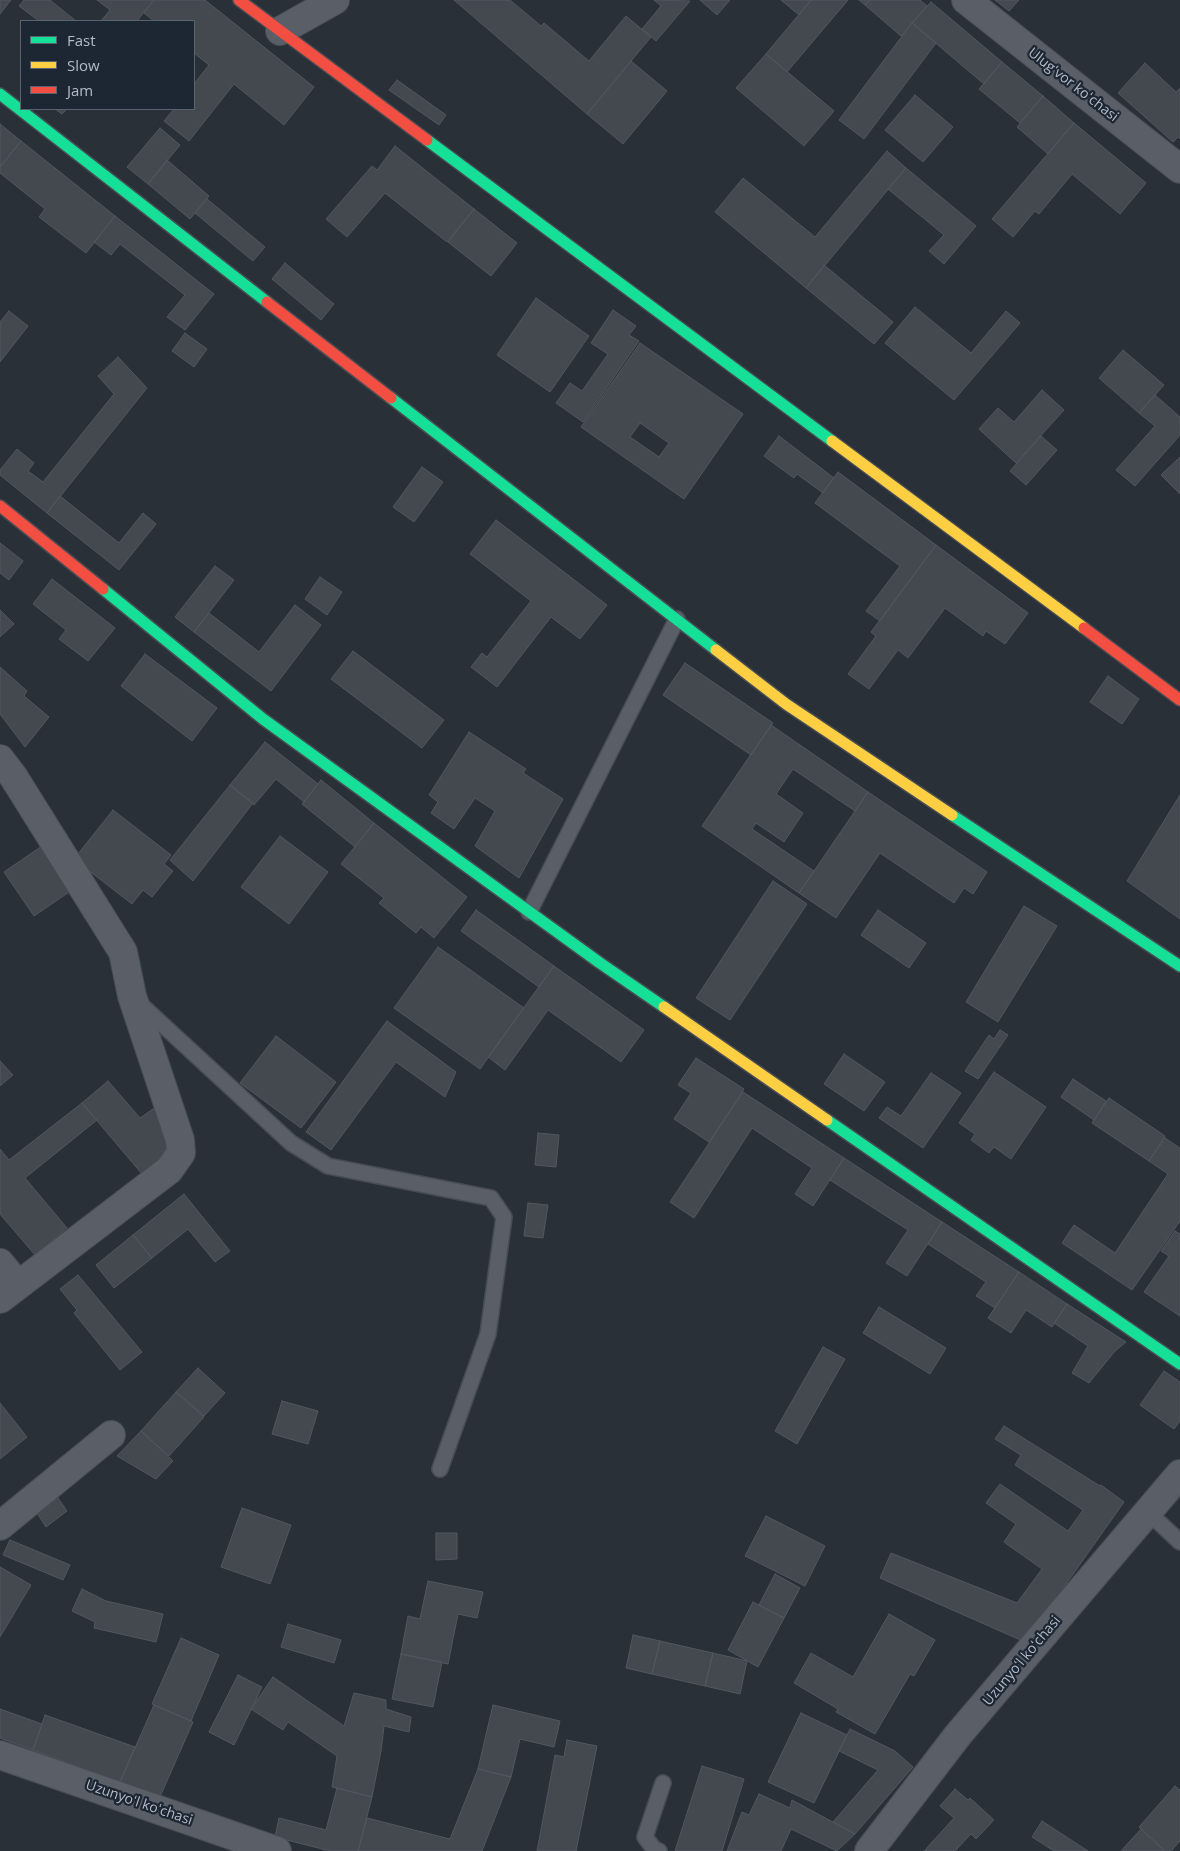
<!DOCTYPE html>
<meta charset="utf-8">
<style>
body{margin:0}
#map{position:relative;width:1180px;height:1851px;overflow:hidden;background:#2a3038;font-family:"Open Sans",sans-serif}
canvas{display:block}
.legend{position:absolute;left:20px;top:20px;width:175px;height:90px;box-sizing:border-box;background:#1d2633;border:1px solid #59626f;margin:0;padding:6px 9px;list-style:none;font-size:15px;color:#b4bcc9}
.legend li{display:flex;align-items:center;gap:10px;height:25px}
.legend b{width:25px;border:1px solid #59626f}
</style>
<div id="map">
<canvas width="1180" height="1851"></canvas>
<ul class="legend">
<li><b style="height:6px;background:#16e098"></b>Fast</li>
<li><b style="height:6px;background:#ffcf43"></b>Slow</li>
<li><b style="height:6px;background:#f24e42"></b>Jam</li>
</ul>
</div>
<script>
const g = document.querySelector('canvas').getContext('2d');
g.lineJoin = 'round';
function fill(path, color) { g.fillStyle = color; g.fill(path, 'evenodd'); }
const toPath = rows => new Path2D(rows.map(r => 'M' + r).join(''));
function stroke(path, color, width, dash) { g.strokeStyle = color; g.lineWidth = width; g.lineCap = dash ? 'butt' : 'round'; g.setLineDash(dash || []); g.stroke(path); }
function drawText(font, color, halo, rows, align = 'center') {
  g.font = font + ' "Open Sans",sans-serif'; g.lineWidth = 4.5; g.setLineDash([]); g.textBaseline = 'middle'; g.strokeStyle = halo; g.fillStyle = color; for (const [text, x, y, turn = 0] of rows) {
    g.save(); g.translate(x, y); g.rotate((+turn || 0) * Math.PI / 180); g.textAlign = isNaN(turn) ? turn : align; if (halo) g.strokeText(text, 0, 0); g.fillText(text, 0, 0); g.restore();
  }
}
const building = toPath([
 [0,0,11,0,0,14,0,0],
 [24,0,50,0,76,21,39,21,19,6,24,0],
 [97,0,154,0,137,21,101,21,110,10,97,0],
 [154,0,205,0,314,87,284,125,234,84,189,141,164,121,174,109,194,109,194,84,209,65,194,53,194,21,154,21,144,13,154,0],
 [454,0,510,0,541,26,544,23,589,61,626,16,651,37,587,114,454,0],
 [654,0,690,1,656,41,642,29,661,6,654,0],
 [700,0,730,0,717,15,700,0],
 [781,0,811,0,799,15,781,0],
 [811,0,848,0,787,72,766,54,811,0],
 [859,0,870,0,865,5,859,0],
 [870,0,920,0,927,6,901,36,865,5,870,0],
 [995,0,1019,0,1009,11,995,0],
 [931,2,1002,62,984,84,912,23,931,2],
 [912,23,936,43,864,139,839,120,912,23],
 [766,54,834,111,804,146,736,88,766,54],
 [631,61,667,91,623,144,587,114,631,61],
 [1002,62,1043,96,1020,123,979,89,1002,62],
 [1145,63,1176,92,1180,88,1180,139,1178,137,1173,142,1118,93,1145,63],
 [397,80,446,115,439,125,389,90,397,80],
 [915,95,953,127,923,162,885,130,915,95],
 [1043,96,1074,123,1048,154,1017,127,1043,96],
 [55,109,67,109,62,114,55,109],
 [1074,123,1146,183,1120,214,1072,174,1039,214,1035,211,1013,237,992,219,1074,123],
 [0,124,21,141,0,167,0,124],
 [160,128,180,145,148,184,127,167,160,128],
 [21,141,115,216,86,253,39,217,45,209,0,173,0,167,21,141],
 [395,146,474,209,447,242,385,193,347,237,326,219,372,166,377,170,395,146],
 [887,151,906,168,806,288,715,212,743,178,815,237,887,151],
 [167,160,209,196,190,219,148,184,167,160],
 [906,168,976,226,944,264,929,251,944,235,888,189,906,168],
 [207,199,265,247,253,261,195,213,207,199],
 [474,209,517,243,491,276,448,242,474,209],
 [115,216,214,294,185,330,167,317,185,295,120,244,111,255,94,242,115,216],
 [285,263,334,304,321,320,272,279,285,263],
 [824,265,893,322,874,344,806,288,824,265],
 [536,298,589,336,550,392,497,355,536,298],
 [915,307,971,353,1006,311,1020,323,954,400,885,343,915,307],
 [613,310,636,326,629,335,639,341,583,422,556,403,570,383,582,391,608,354,591,343,613,310],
 [9,311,28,326,0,362,0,322,9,311],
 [185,333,207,349,194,367,172,351,185,333],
 [640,343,743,414,684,499,581,427,640,343],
 [640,423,669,443,659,457,630,437,640,423],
 [1123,350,1164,385,1139,413,1099,378,1123,350],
 [118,357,147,388,47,513,0,475,0,470,17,449,34,463,28,471,43,482,114,394,98,376,118,357],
 [1042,390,1064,410,1016,463,979,429,998,408,1014,422,1042,390],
 [1155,395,1180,417,1180,435,1135,486,1116,470,1155,426,1139,413,1155,395],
 [779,436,834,478,823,493,797,474,794,478,764,456,779,436],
 [1041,436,1057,450,1026,485,1010,471,1041,436],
 [1180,457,1180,494,1161,475,1180,457],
 [422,467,443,482,414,522,393,507,422,467],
 [838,472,936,545,880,621,866,611,900,566,815,503,838,472],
 [60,496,119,543,143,513,156,524,119,570,47,513,60,496],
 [496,520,607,605,580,639,551,617,497,687,471,667,482,653,487,657,531,601,470,554,496,520],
 [0,543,23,561,9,580,0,573,0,543],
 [936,545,1028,613,1005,644,986,631,983,636,945,608,908,658,898,650,869,689,848,674,876,636,871,632,936,545],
 [215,566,234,580,194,632,175,617,215,566],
 [320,577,342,592,327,615,305,599,320,577],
 [52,579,115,628,88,661,59,639,66,630,33,604,52,579],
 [295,605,321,625,271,691,194,632,209,613,259,652,295,605],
 [0,610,14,624,0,637,0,610],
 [353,651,444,720,422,748,331,679,353,651],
 [145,654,217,708,192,741,121,686,145,654],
 [685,663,773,723,751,755,663,695,685,663],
 [0,667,27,691,24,696,49,717,25,747,0,714,0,667],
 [1108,676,1139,699,1122,724,1090,702,1108,676],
 [771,725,868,792,855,811,793,769,776,794,803,813,784,842,756,823,752,829,814,871,799,893,702,826,771,725],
 [469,732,526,769,523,773,563,799,519,878,475,846,495,811,475,798,454,829,431,813,438,802,429,795,469,732],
 [265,742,318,784,304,802,276,779,254,805,230,785,265,742],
 [321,780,374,823,355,847,302,804,321,780],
 [230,785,253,803,193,881,170,860,230,785],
 [868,792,987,872,973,894,964,888,954,903,880,853,836,918,799,893,868,792],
 [1180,795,1180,919,1127,881,1180,795],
 [113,810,171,855,164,864,173,871,152,897,143,890,132,904,74,859,113,810],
 [374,823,467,897,434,938,421,927,416,933,379,903,384,898,341,864,374,823],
 [280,836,328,872,289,924,241,887,280,836],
 [42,846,72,890,34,916,4,872,42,846],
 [773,881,807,904,730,1020,696,998,773,881],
 [1024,906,1057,926,998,1022,966,1002,1024,906],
 [476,910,554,966,539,987,461,931,476,910],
 [878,910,926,943,909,968,861,935,878,910],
 [438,947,524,1008,480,1069,394,1008,438,947],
 [554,966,644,1030,621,1062,548,1010,505,1070,488,1057,554,966],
 [387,1021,456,1072,445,1097,396,1062,331,1150,306,1132,387,1021],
 [1000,1030,1008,1035,978,1079,965,1071,989,1035,994,1039,1000,1030],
 [276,1036,336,1082,301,1128,240,1083,276,1036],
 [844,1054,885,1082,864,1111,824,1084,844,1054],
 [696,1058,744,1089,709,1142,674,1119,691,1093,678,1085,696,1058],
 [0,1061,13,1075,0,1086,0,1061],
 [994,1072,1046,1107,1011,1159,994,1147,989,1153,971,1140,975,1134,959,1123,994,1072],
 [931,1073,961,1093,923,1148,879,1118,887,1107,901,1116,931,1073],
 [1073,1079,1106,1101,1094,1120,1061,1097,1073,1079],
 [108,1081,140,1118,156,1107,174,1147,142,1174,82,1103,108,1081],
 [743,1092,844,1158,813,1206,795,1194,812,1168,752,1128,694,1218,670,1202,743,1092],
 [1109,1098,1165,1136,1149,1161,1092,1123,1109,1098],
 [82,1103,97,1120,25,1178,67,1228,35,1255,0,1214,0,1149,9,1160,82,1103],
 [538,1133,559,1135,556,1167,535,1165,538,1133],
 [1165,1138,1180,1148,1180,1221,1132,1290,1062,1243,1074,1225,1115,1253,1168,1174,1149,1161,1165,1138],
 [844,1158,942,1222,907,1276,886,1263,908,1230,830,1180,844,1158],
 [184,1194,230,1251,215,1262,188,1229,152,1258,133,1235,184,1194],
 [528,1203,548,1205,543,1238,524,1236,528,1203],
 [942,1222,1019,1272,995,1308,976,1296,986,1282,928,1244,942,1222],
 [1175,1231,1180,1234,1180,1316,1144,1292,1169,1256,1161,1251,1175,1231],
 [133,1235,152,1258,114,1288,96,1265,133,1235],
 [1019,1272,1067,1304,1052,1327,1026,1310,1011,1333,988,1318,1019,1272],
 [78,1275,142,1352,120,1370,74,1313,77,1310,60,1289,78,1275],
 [1067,1304,1126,1342,1115,1351,1089,1383,1072,1373,1088,1346,1054,1323,1067,1304],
 [879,1307,946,1348,930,1374,863,1333,879,1307],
 [823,1347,845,1359,797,1444,775,1431,823,1347],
 [198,1368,225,1393,204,1416,176,1392,198,1368],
 [1164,1371,1180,1382,1180,1421,1174,1429,1140,1405,1164,1371],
 [176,1392,204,1417,169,1456,141,1431,176,1392],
 [282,1401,318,1411,308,1444,272,1434,282,1401],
 [0,1403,27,1437,0,1459,0,1403],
 [1004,1426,1100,1486,1101,1485,1124,1502,1025,1642,880,1578,891,1553,1017,1603,1042,1569,1004,1542,1016,1524,986,1503,1000,1484,1068,1531,1083,1510,1015,1465,1021,1455,995,1439,1004,1426],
 [141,1431,173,1461,156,1479,117,1456,141,1431],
 [58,1498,67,1511,46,1527,37,1513,58,1498],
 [242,1508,291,1525,270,1584,221,1567,242,1508],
 [766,1516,825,1546,805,1586,745,1556,766,1516],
 [436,1533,457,1533,457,1559,436,1560,436,1533],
 [10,1540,70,1565,63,1580,3,1555,10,1540],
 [0,1567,31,1585,0,1637,0,1567],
 [775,1574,800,1588,784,1618,759,1605,775,1574],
 [428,1581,483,1592,477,1618,458,1614,448,1664,401,1654,408,1616,420,1619,428,1581],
 [82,1589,106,1601,163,1614,156,1642,94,1628,95,1622,72,1611,82,1589],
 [753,1602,784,1618,758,1667,728,1650,753,1602],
 [889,1614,935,1640,914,1676,910,1674,875,1734,836,1712,838,1709,794,1683,811,1653,853,1677,889,1614],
 [288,1624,341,1640,334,1663,281,1647,288,1624],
 [633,1635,660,1641,652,1674,626,1668,633,1635],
 [181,1638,219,1655,191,1721,152,1704,181,1638],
 [660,1641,713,1653,705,1686,652,1674,660,1641],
 [713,1653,747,1661,740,1694,705,1686,713,1653],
 [401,1654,442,1662,433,1707,392,1699,401,1654],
 [238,1675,262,1687,234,1745,209,1732,238,1675],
 [273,1677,344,1726,354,1693,386,1700,386,1709,411,1717,409,1732,384,1726,381,1751,372,1797,332,1787,337,1756,288,1722,283,1730,251,1709,273,1677],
 [154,1705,193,1722,159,1799,120,1782,154,1705],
 [493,1705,560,1721,554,1747,520,1739,511,1777,478,1769,493,1705],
 [0,1709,42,1724,33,1750,0,1738,0,1709],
 [801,1713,847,1735,814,1803,768,1782,801,1713],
 [45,1715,135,1747,120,1782,33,1750,45,1715],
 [850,1729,895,1751,913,1767,855,1834,833,1822,878,1770,839,1751,850,1729],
 [567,1740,597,1746,576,1851,537,1851,555,1755,564,1757,567,1740],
 [702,1766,744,1779,722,1851,675,1851,702,1766],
 [478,1769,511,1777,482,1851,358,1851,367,1818,450,1839,478,1769],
 [1175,1786,1180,1790,1180,1841,1171,1851,1165,1851,1139,1827,1175,1786],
 [337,1788,372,1797,358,1851,330,1851,275,1837,279,1818,326,1830,337,1788],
 [955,1789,968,1800,970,1798,994,1820,976,1839,971,1834,955,1851,924,1851,954,1818,940,1806,955,1789],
 [759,1794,790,1808,792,1800,855,1834,837,1851,791,1829,781,1851,727,1851,742,1812,749,1815,759,1794],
 [1042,1821,1088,1851,1054,1851,1032,1837,1042,1821],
 [1141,1829,1165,1851,1121,1851,1141,1829]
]);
const lane = toPath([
 [529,912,677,619],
 [138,1002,291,1143,328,1166,491,1198,504,1217,488,1334,440,1469],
 [1148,1512,1180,1542],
 [659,1851,654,1849,645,1837,663,1783]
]);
const street = toPath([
 [966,0,1180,169],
 [280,31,335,0],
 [0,759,13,776,123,952,132,996,180,1140,181,1153,169,1170,0,1299],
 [0,1263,18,1285],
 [0,1526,111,1435],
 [0,1755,277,1851],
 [869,1851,958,1735,1180,1474]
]);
const fast = toPath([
 [0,94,267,302],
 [427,140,832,441],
 [391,398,716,650],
 [103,589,263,719,600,963,664,1007],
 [952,815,1180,966],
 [827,1120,1180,1364]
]);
const slow = toPath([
 [832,441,1084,628],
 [716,650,786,704,952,815],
 [664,1007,827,1120]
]);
const jam = toPath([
 [239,0,427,140],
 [267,302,391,398],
 [0,506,103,589],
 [1084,628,1180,700]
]);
const streetNames = [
 ["Ulugʻvor koʻchasi",1073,85,38],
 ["Uzunyoʻl koʻchasi",1022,1661,-50],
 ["Uzunyoʻl koʻchasi",139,1803,19]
];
fill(building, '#444950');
stroke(building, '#52575f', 1);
stroke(lane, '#484c53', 18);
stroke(street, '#484c53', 30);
stroke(fast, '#484c53', 14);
stroke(slow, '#484c53', 14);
stroke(jam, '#484c53', 14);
stroke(lane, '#5a5e66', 15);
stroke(street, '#5a5e66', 28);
stroke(fast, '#16e098', 11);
stroke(slow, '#ffcf43', 11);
stroke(jam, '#f24e42', 11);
drawText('14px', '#b4bcc9', '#1d2633', streetNames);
</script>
